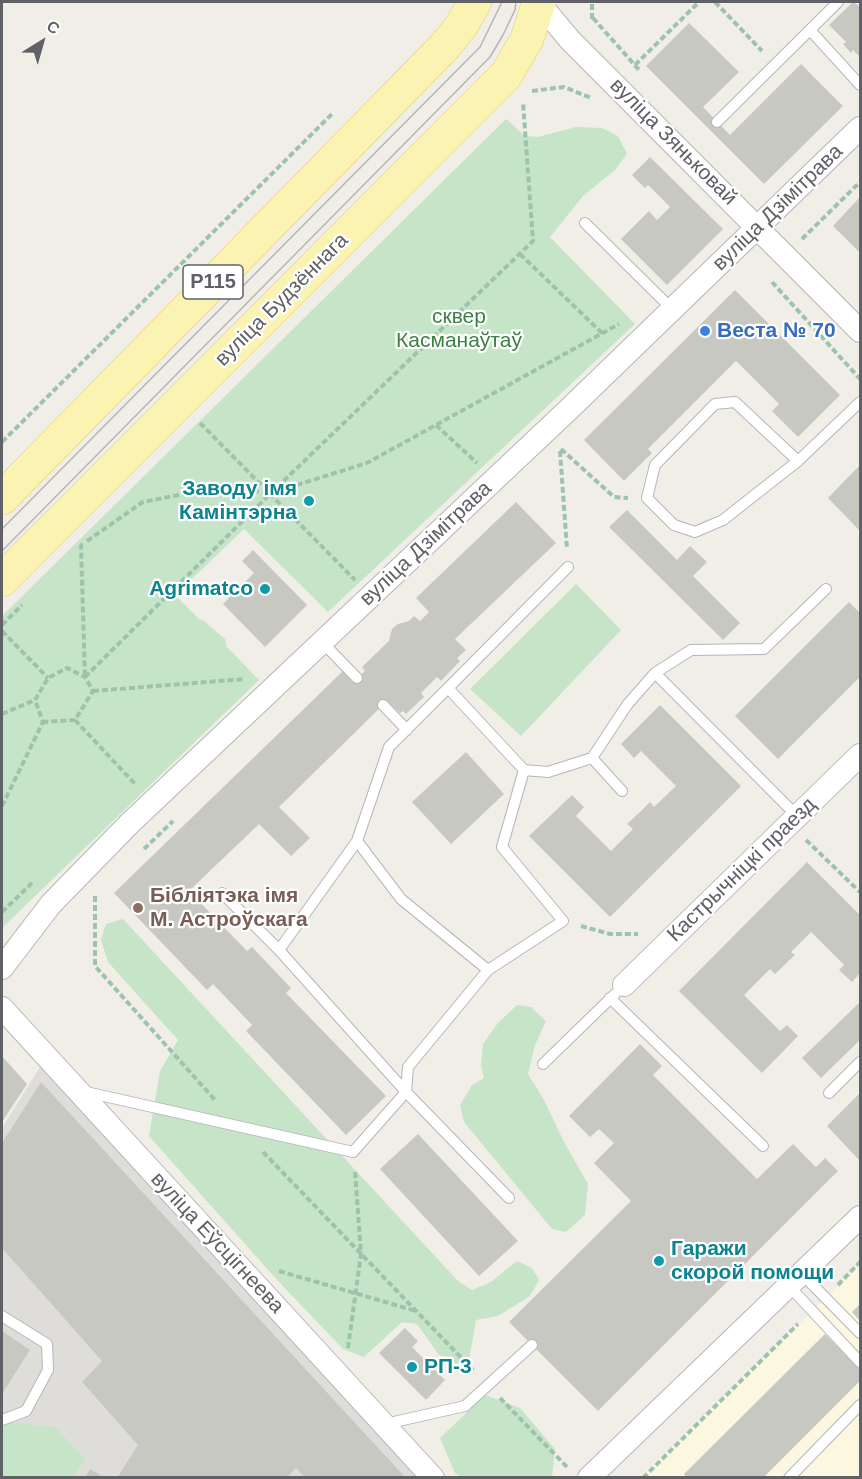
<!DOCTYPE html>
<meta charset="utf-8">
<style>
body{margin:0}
#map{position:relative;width:862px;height:1479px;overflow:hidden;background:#f0eee7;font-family:Arial,sans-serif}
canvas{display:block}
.frame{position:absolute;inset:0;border:3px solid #5f6166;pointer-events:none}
.north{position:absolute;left:12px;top:12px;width:60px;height:60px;-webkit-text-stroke:4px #fff;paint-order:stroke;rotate:37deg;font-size:16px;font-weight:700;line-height:24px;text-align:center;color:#5f6166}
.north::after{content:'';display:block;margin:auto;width:21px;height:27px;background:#5f6166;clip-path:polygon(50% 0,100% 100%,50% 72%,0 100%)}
</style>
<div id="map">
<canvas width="862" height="1479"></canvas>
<div class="frame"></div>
<div class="north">С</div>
</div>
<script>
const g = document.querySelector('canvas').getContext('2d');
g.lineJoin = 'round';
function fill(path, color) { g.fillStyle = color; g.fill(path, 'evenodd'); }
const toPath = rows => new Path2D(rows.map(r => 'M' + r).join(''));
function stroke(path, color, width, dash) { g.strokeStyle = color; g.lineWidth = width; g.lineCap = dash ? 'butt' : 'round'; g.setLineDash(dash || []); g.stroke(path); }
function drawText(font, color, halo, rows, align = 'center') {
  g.font = font + ' Arial,sans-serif'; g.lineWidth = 4.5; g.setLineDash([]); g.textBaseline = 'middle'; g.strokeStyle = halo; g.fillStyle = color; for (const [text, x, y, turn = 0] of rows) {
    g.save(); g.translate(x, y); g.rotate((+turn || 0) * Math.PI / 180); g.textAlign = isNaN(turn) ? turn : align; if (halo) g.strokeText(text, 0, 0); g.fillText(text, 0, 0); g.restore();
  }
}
const commercial = toPath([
 [860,1265,860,1477,640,1477]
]);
const industrial = toPath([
 [40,1067,419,1477,2,1477,2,1128]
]);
const green = toPath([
 [506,119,525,136,538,137,576,127,602,128,618,136,627,154,615,170,583,196,550,237,635,324,328,612,244,529,175,595,199,619,204,621,225,639,226,646,259,680,2,928,2,616],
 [576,584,621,630,521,736,470,689],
 [123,919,458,1281,472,1290,491,1282,517,1261,532,1268,539,1280,530,1296,498,1316,476,1320,469,1360,456,1364,439,1355,417,1324,402,1322,364,1357,343,1349,278,1281,149,1136,160,1071,178,1040,108,962,101,940,106,924],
 [517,1005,531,1007,546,1021,535,1045,528,1074,544,1100,564,1142,588,1184,585,1215,566,1232,552,1229,464,1122,460,1105,472,1085,484,1078,481,1065,483,1044,498,1023],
 [485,1395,520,1408,555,1449,552,1477,461,1477,455,1473,440,1438],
 [6,1422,55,1427,85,1459,72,1477,2,1477,2,1427]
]);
const building = toPath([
 [853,2,859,6,860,5,860,57,853,50,851,53,843,44,846,42,829,25],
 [689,23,739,72,703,107,730,135,801,64,843,106,764,184,646,66],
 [650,157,723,229,667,285,621,239,649,211,657,220,670,207,648,185,645,188,632,175],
 [860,197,860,253,833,226],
 [735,290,840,395,798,437,772,411,779,404,736,361,648,449,652,453,624,481,584,440],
 [860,465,860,531,828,498],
 [516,502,556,543,455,639,466,650,457,658,460,661,441,681,437,677,421,693,424,697,406,714,403,711,400,713,387,701,279,807,310,838,291,856,259,824,189,891,247,951,252,947,291,988,286,993,386,1096,346,1135,246,1031,252,1025,213,984,207,990,114,893,343,671,354,682,365,671,362,667,389,641,392,629,398,624,409,621,414,616,420,621,429,612,416,598],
 [627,510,677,560,690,546,707,562,693,576,740,623,723,640,609,527],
 [253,550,307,605,265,647,223,604,254,573,242,561],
 [849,602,860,613,860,677,778,759,735,716],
 [660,705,741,786,610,917,529,836,572,795,584,807,576,816,611,851,633,829,627,824,640,812,650,802,654,807,676,786,641,751,634,758,621,744],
 [466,752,504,794,451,844,412,802],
 [807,862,860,915,860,973,852,982,839,970,844,965,811,932,791,952,795,955,775,974,770,969,744,995,780,1031,787,1025,798,1036,762,1073,679,991],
 [860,1002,860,1040,821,1078,802,1058],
 [640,1044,662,1066,653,1075,757,1179,793,1144,816,1167,825,1158,838,1171,598,1411,509,1322,631,1201,594,1163,614,1143,599,1129,590,1137,569,1116],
 [2,1056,27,1084,2,1122],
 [41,1082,368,1437,406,1478,305,1478,296,1468,286,1478,117,1478,138,1445,82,1382,102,1361,2,1248,2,1143],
 [860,1093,860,1161,827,1126],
 [418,1134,518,1241,479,1276,380,1169],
 [860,1304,860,1321,852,1312],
 [405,1328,418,1341,412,1347,445,1380,426,1400,379,1353],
 [2,1331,30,1350,2,1394],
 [825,1334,860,1369,860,1381,763,1478,687,1478,684,1474],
 [90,1469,105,1478,85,1478]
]);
const path = toPath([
 [715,2,762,51],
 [593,18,640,71],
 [592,19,592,2],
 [635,65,699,2],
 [532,91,564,87,591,98],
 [802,239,860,182],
 [520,254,602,333],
 [772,282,860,379],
 [200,423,355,580],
 [436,425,477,463],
 [2,442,333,113],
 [561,449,614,497,628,498],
 [560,451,567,549],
 [87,541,143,502,219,487,271,493,367,463,619,324],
 [80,544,81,545,85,677],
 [2,625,22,605],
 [2,631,48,678],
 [85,677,271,493,533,241,523,102],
 [93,691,245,679],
 [2,714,35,700],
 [75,720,136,785],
 [2,806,43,722,35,700,48,678,67,668,85,677,93,691,75,720,43,722],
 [806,840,860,892],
 [144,849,173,821],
 [95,896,95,966,215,1100],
 [2,912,32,883],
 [581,926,610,934,638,934],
 [263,1152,474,1371],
 [279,1271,416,1311],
 [838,1285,860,1262],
 [348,1348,361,1254,355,1171],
 [500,1398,568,1468],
 [643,1478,798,1324]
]);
const service = toPath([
 [810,30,860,85],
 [717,122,838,2],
 [585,223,672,309],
 [798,461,735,402,715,404,655,465,647,498,674,525,695,532,723,520,798,461,860,402],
 [322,642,357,678],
 [655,673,798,817],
 [448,688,568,567],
 [383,705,407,730],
 [622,791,592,758,627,705,655,673,691,650,764,649,826,589],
 [357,841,401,899,488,970],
 [222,893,279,950,406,1092,509,1198],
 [279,950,357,841,389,747,448,688,524,770,548,772,592,758],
 [610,998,763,1146],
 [543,1064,615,994],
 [86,1092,353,1152,406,1092,408,1067,488,970,563,921,502,847,524,770],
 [829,1093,860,1062],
 [802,1274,860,1333],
 [789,1286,860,1362],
 [2,1316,47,1344,48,1370,26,1411,2,1420],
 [385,1424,465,1406,532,1345],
 [789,1478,860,1405]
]);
const minor = toPath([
 [539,3,570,40,860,331],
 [2,968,51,904,130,823,566,412,860,128],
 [624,985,860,755],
 [2,1008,433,1478],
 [589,1478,860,1217]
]);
const primary = toPath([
 [2,498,446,45,461,26,475,2],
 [2,580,506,75,527,39,539,2]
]);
const tram = toPath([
 [2,529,480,47,502,2],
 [2,551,490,57,503,35,515,10,516,2]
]);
const markers = [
 [705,331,6,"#3f7fe0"],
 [309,501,6,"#0f9aa8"],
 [265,589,6,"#0f9aa8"],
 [138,908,6,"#8d6e63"],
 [659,1261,6,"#0f9aa8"],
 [412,1367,6,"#0f9aa8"]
];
const shields = [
 [213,282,60]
];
const shieldNames = [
 ["Р115",213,282]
];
const streetNames = [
 ["вуліца Зяньковай",673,142,45],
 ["вуліца Дзімітрава",778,208,-44],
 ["вуліца Будзённага",282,300,-45],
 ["вуліца Дзімітрава",426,544,-43],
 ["Кастрычніцкі праезд",742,870,-44],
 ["вуліца Еўсцігнеева",217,1243,47]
];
const parkNames = [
 ["сквер",459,317],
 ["Касманаўтаў",459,341]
];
const shopNames = [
 ["Веста № 70",717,331]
];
const cultureNames = [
 ["Заводу імя",297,489],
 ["Камінтэрна",297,513],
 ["Agrimatco",253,589],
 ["Гаражи",671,1249,"left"],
 ["скорой помощи",671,1273,"left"],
 ["РП-3",424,1367,"left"]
];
const educationNames = [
 ["Бібліятэка імя",150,896],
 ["М. Астроўскага",150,920]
];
fill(commercial, '#fcf7e0');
fill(industrial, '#dfddd9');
fill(green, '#c6e5c8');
fill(building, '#c8c8c2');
stroke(service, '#b4b6bb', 12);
stroke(minor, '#b4b6bb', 24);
stroke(primary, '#e8ce68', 34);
stroke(path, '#9ec3ac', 4, [6, 3]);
stroke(service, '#fff', 10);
stroke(minor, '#fff', 22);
stroke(primary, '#faf3b2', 33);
stroke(tram, '#b5b5b6', 1.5);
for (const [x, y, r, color] of markers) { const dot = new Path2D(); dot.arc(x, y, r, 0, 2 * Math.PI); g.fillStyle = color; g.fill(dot); stroke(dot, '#fff', 2); }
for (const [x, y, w] of shields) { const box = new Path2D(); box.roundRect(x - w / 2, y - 17, w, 34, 4.5); g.fillStyle = '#fff'; g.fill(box); stroke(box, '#5f6166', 1.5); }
drawText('bold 20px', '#5f6166', null, shieldNames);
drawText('21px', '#5f6166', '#fff', streetNames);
drawText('21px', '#3b8143', '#fff', parkNames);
drawText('bold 21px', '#366cbe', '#fff', shopNames, 'left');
drawText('bold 21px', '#0d838f', '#fff', cultureNames, 'right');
drawText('bold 21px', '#785e54', '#fff', educationNames, 'left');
</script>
